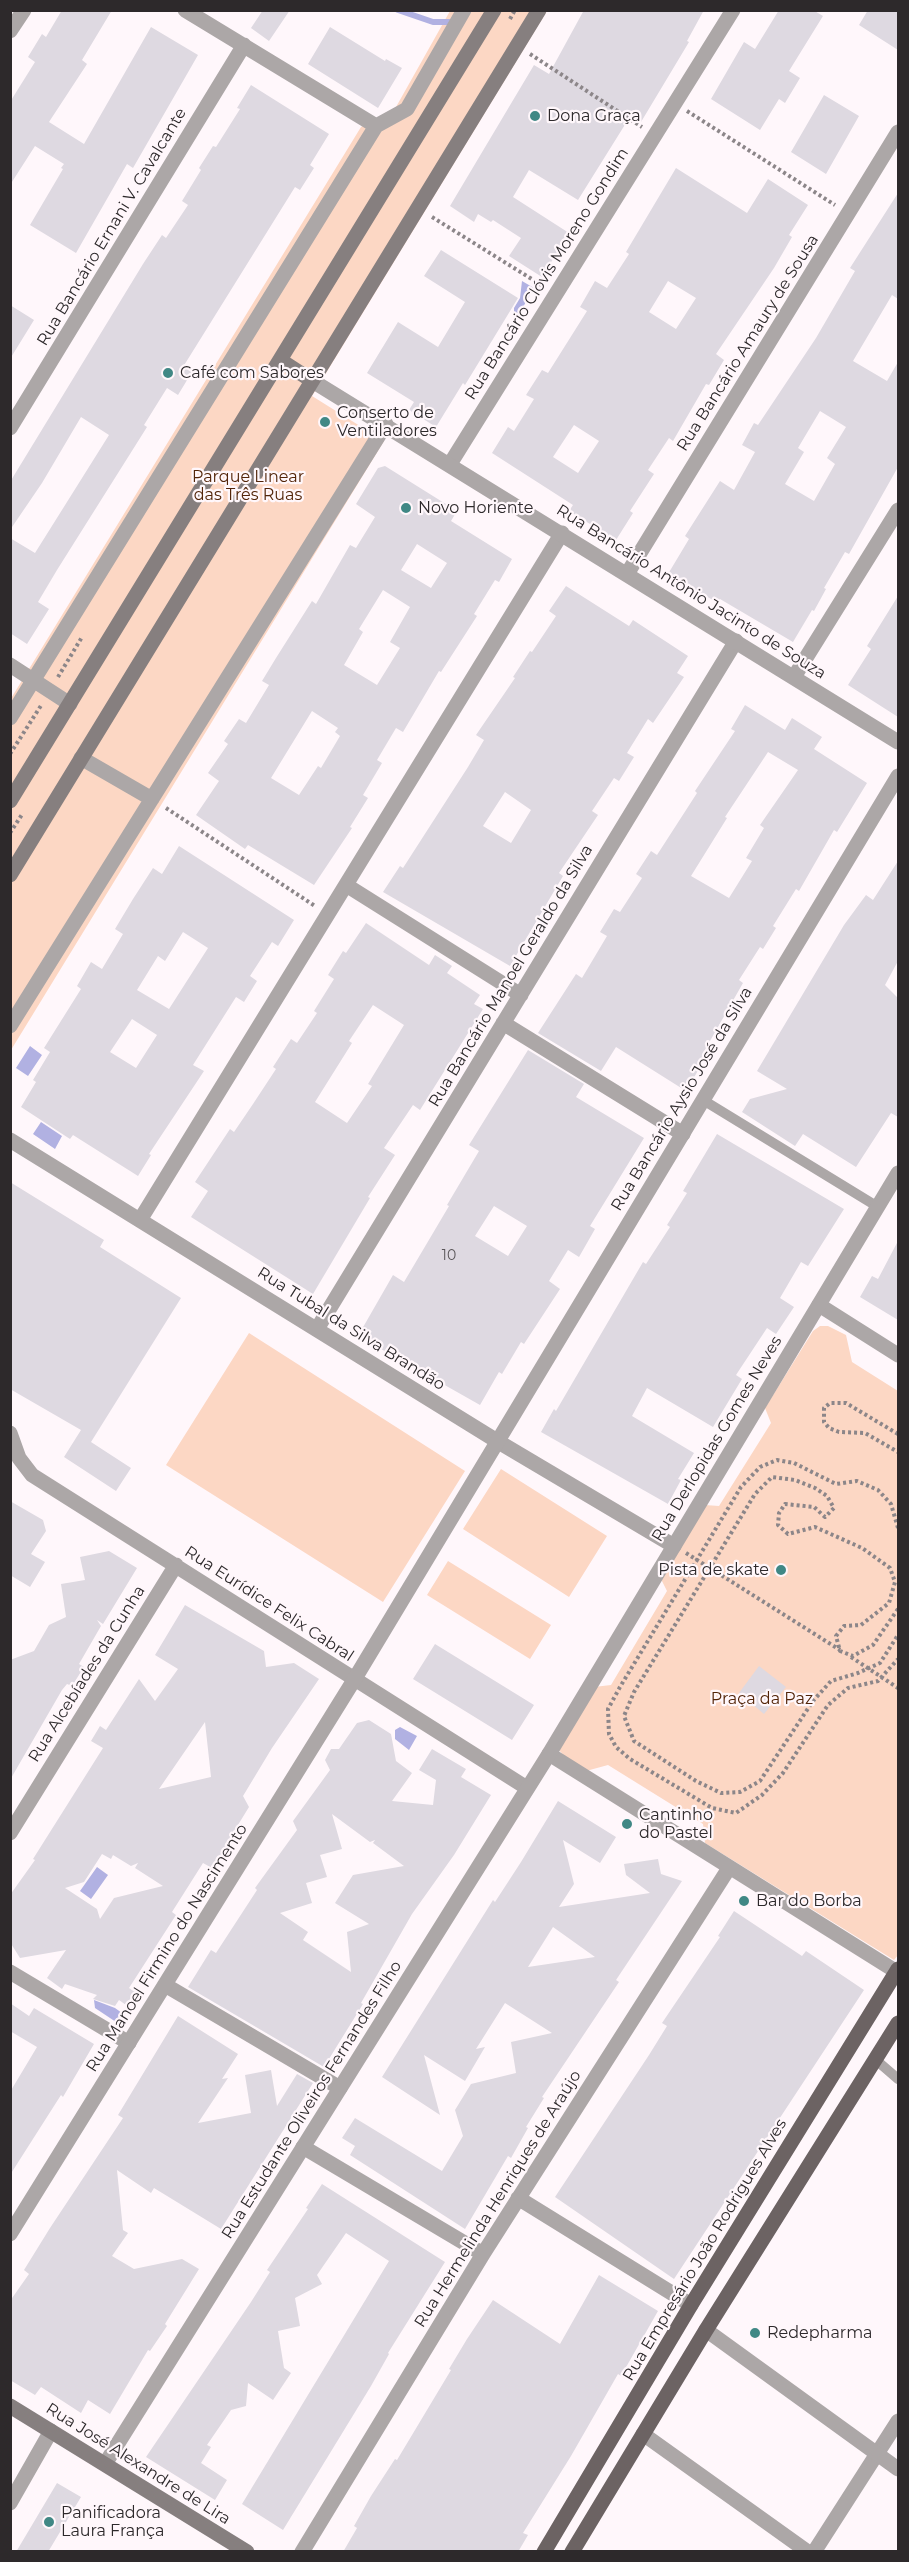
<!DOCTYPE html>
<meta charset="utf-8">
<style>
body{margin:0}
#map{position:relative;width:909px;height:2562px;overflow:hidden;background:#fff7fb;font-family:Montserrat,sans-serif}
canvas{display:block}
.frame{position:absolute;inset:0;border:12px solid #2d292b;pointer-events:none}
</style>
<div id="map">
<canvas width="909" height="2562"></canvas>
<div class="frame"></div>
</div>
<script>
const g = document.querySelector('canvas').getContext('2d');
g.lineJoin = 'round';
function fill(path, color) { g.fillStyle = color; g.fill(path, 'evenodd'); }
const toPath = rows => new Path2D(rows.map(r => 'M' + r).join(''));
function stroke(path, color, width, dash) { g.strokeStyle = color; g.lineWidth = width; g.lineCap = dash ? 'butt' : 'round'; g.setLineDash(dash || []); g.stroke(path); }
function drawText(font, color, halo, rows, align = 'center') {
  g.font = font + ' Montserrat,sans-serif'; g.lineWidth = 4.5; g.setLineDash([]); g.textBaseline = 'middle'; g.strokeStyle = halo; g.fillStyle = color; for (const [text, x, y, turn = 0] of rows) {
    g.save(); g.translate(x, y); g.rotate((+turn || 0) * Math.PI / 180); g.textAlign = isNaN(turn) ? turn : align; if (halo) g.strokeText(text, 0, 0); g.fillText(text, 0, 0); g.restore();
  }
}
const green = toPath([
 [450,11,547,11,312,396,384,441,11,1050,10,700,361,127,396,107],
 [820,1326,828,1326,846,1335,852,1362,898,1391,898,1955,894,1960,705,1843,703,1824,608,1765,586,1771,568,1760,557,1748,594,1687,611,1685,667,1591,660,1577,705,1505,719,1506,771,1423,765,1408,813,1331],
 [249,1333,465,1471,383,1602,166,1465],
 [501,1469,607,1536,569,1597,463,1529],
 [448,1561,551,1625,530,1659,427,1595]
]);
const water = toPath([
 [522,281,534,288,519,314,514,312,514,308,520,298],
 [30,1046,42,1055,28,1076,16,1068],
 [41,1122,62,1136,55,1149,33,1134],
 [400,1727,417,1736,409,1750,395,1739,395,1730],
 [97,1867,108,1875,91,1899,80,1891],
 [94,2000,115,2008,122,2013,116,2022,95,2008]
]);
const stream = toPath([
 [398,10,433,22,450,22]
]);
const building = toPath([
 [62,10,112,10,82,60,87,64,49,122,84,144,151,27,198,55,133,168,127,164,76,253,30,225,63,169,61,168,64,164,35,146,10,185,10,102,35,62,28,57,42,34,46,37],
 [263,10,290,10,269,41,251,28],
 [584,10,704,10,687,41,689,42,641,122,631,115,578,200,529,170,513,197,569,233,542,277,509,256,521,238,493,220,491,222,478,214,474,222,450,206,534,65,549,74],
 [779,10,813,10,823,16,789,71,800,78,785,103,779,99,760,130,711,99,744,42,755,49],
 [868,10,898,10,898,50,859,25],
 [330,27,385,61,386,59,402,68,378,108,308,64],
 [251,85,329,134,310,165,314,168,300,190,295,187,183,367,192,372,178,395,167,388,144,425,147,427,57,570,38,602,49,609,27,644,10,633,10,538,35,553,109,435,81,417,42,483,10,530,10,482,143,264,162,235,166,238,188,205,182,201,201,170,199,168,213,146,216,147,240,109,237,108],
 [824,95,859,116,826,174,791,152],
 [676,168,747,213,768,179,808,205,789,235,792,237,774,268,716,354,724,360,709,385,706,384,673,441,669,438,648,470,654,474,630,511,633,513,616,540,569,511,573,505,492,453,508,427,514,431,534,399,526,395,542,370,548,373,587,311,580,307,595,281,607,288,629,254,626,252],
 [668,281,696,298,676,329,649,312],
 [574,425,599,441,578,473,553,457],
 [898,193,898,299,892,295,853,361,887,381,898,362,898,467,849,554,845,552,824,588,826,589,814,611,812,610,793,642,720,599,718,603,668,574,689,539,685,536,720,481,734,490,755,452,742,445,754,423,758,425,816,338,855,271,850,268],
 [820,411,846,427,827,458,835,464,814,501,785,484,804,452,798,448],
 [441,250,518,298,465,385,463,383,436,427,409,410,414,402,367,373,398,322,438,347,465,302,424,276],
 [10,305,34,320,10,359],
 [385,466,457,511,451,521,512,559,499,582,495,580,474,614,477,616,441,672,439,671,403,732,396,728,377,760,382,763,363,795,368,798,350,827,352,828,314,885,248,845,245,849,196,815,219,781,208,773,228,744,224,741,239,719,246,723,269,685,262,681,276,658,312,601,316,604,350,545,356,548,375,517,356,504,378,468],
 [417,544,447,563,431,588,401,570],
 [383,590,410,607,390,642,400,648,377,685,344,665,363,632,359,629],
 [312,711,338,728,335,732,340,736,321,768,318,766,299,795,271,778],
 [566,586,629,626,633,620,688,656,677,673,684,677,653,723,648,719,627,753,634,757,619,781,614,778,592,811,598,815,559,873,563,876,510,966,383,892,400,866,403,868,468,767,484,740,476,735,515,678,513,677,530,651,532,652,556,616,549,611],
 [505,792,531,810,511,843,483,826],
 [898,596,898,717,848,685,871,649,867,646],
 [745,705,785,730,792,718,822,737,814,749,867,783,837,832,834,830,799,891,796,889,773,926,776,928,763,949,760,947,739,980,743,983,702,1055,706,1057,686,1091,616,1047,601,1071,538,1033,576,974,582,978,607,936,600,932,614,909,620,912,642,878,636,874,651,851,657,855,697,793,695,791,735,731,731,729],
 [768,752,798,770,760,825,764,828,746,858,752,861,729,898,691,876,727,818,725,817],
 [179,846,294,920,278,946,272,942,250,976,257,981,244,1002,236,997,193,1065,204,1071,149,1154,151,1155,138,1176,73,1135,70,1139,21,1107,36,1082,33,1080,50,1052,44,1048,81,989,77,986,91,962,102,969,123,934,115,929,133,899,153,868,162,874],
 [183,932,208,948,169,1009,137,990,158,956,165,961],
 [132,1019,157,1035,136,1068,110,1052],
 [898,861,898,961,885,985,898,998,898,1117,891,1113,856,1167,803,1134,795,1146,742,1112,750,1099,787,1089,757,1071,844,925,866,895,873,900],
 [366,923,429,965,435,955,452,966,447,973,480,995,474,1004,483,1009,420,1110,413,1105,384,1148,395,1155,368,1197,370,1198,313,1294,191,1217,208,1191,195,1182,230,1129,234,1132,253,1104,276,1069,273,1067,291,1039,297,1043,317,1013,314,1011,334,979,328,975,343,951,346,953],
 [373,1005,404,1025,368,1084,372,1086,347,1123,315,1102,352,1043,349,1041],
 [528,1050,584,1084,576,1097,644,1138,590,1226,595,1229,579,1257,568,1250,549,1281,560,1289,524,1344,521,1342,502,1374,499,1372,480,1405,358,1336,393,1275,404,1282,449,1206,447,1205,479,1151,469,1145],
 [494,1206,527,1226,508,1256,475,1236],
 [717,1134,844,1209,808,1266,801,1262,780,1298,794,1307,776,1334,767,1328,736,1375,742,1379,713,1427,647,1388,632,1416,694,1453,678,1479,681,1480,668,1504,541,1432,554,1409,556,1411,643,1262,646,1264,670,1227,667,1225,687,1193,683,1191],
 [10,1182,104,1240,100,1247,181,1298,91,1442,131,1468,116,1491,64,1457,81,1430,10,1389],
 [898,1241,898,1320,860,1297,872,1276,878,1279],
 [10,1501,43,1520,46,1531,31,1554,45,1562,30,1587,10,1575],
 [109,1551,137,1568,103,1624,97,1620,101,1626,79,1664,84,1667,72,1686,67,1684,62,1690,10,1780,10,1660,34,1651,49,1625,66,1617,61,1584,85,1580,80,1557],
 [185,1605,264,1651,266,1667,294,1663,319,1679,272,1748,243,1796,249,1807,233,1833,234,1834,212,1868,203,1863,172,1912,176,1915,129,1988,135,1992,126,2005,119,2000,115,2006,93,1999,97,1995,65,1984,62,1989,47,1978,66,1950,20,1958,10,1942,10,1895,35,1860,33,1859,103,1748,91,1741,100,1726,106,1730,139,1679,155,1701,178,1669,155,1655],
 [205,1722,211,1777,159,1789],
 [102,1854,111,1859,113,1855,131,1866,138,1863,135,1868,163,1886,114,1898,100,1919,97,1909,65,1888,84,1882],
 [435,1644,534,1705,512,1740,413,1679],
 [759,1666,786,1687,764,1714,739,1693],
 [369,1720,391,1734,396,1761,412,1773,392,1801,433,1805,436,1780,419,1770,432,1749,466,1769,461,1777,491,1795,454,1855,412,1914,361,2003,363,2004,324,2067,188,1987,211,1950,216,1953,257,1890,255,1888,297,1830,293,1821,330,1770,325,1760,331,1749,339,1749,357,1723],
 [332,1814,370,1842,375,1840,373,1843,404,1866,353,1875,335,1903,369,1924,347,1932,351,1972,303,1940,308,1932,280,1913,312,1903,306,1883,327,1877,320,1855,342,1849],
 [558,1801,616,1837,600,1863,563,1840,574,1884,559,1907,650,1893,626,1875,624,1864,658,1859,661,1874,682,1881,616,1980,619,1982,542,2097,544,2098,526,2127,528,2128,511,2158,508,2156,465,2229,350,2155,355,2146,342,2138,355,2118,442,2171,463,2136,455,2110,471,2084,516,2073,511,2042,552,2033,505,2003,476,2049,485,2047,465,2081,424,2055,440,2115,382,2077,493,1900,495,1902,521,1862],
 [553,1927,595,1957,528,1967],
 [734,1911,802,1956,806,1951,864,1990,674,2279,555,2197,649,2055,667,2026,662,2023,720,1937,718,1936],
 [10,2003,29,2016,34,2008,94,2044,63,2097,61,2095,10,2175,10,2092,37,2047,10,2031],
 [178,2016,238,2054,222,2079,228,2078,198,2123,251,2113,245,2075,271,2070,277,2106,297,2074,313,2083,221,2229,154,2188,151,2193,117,2170,123,2230,128,2233,112,2256,134,2269,182,2259,199,2269,165,2324,167,2326,150,2351,148,2350,110,2414,88,2400,81,2413,41,2387,35,2395,10,2380,10,2301,29,2274,24,2270,50,2228,123,2118,118,2115],
 [322,2184,445,2262,388,2353,389,2354,371,2386,283,2530,242,2504,389,2261,346,2233,317,2275,322,2284,295,2298,300,2326,278,2331,284,2368,291,2373,273,2400,248,2383,246,2406,231,2410,207,2445,211,2447,201,2463,227,2480,215,2500,146,2457,251,2302,270,2272,267,2270,308,2209,306,2208],
 [599,2275,658,2311,621,2376,618,2374,571,2456,523,2533,528,2535,518,2552,343,2552,357,2528,354,2526,371,2496,395,2459,397,2460,451,2370,449,2369,467,2339,493,2300,560,2344],
 [57,2483,81,2497,48,2552,16,2552]
]);
const path = toPath([
 [510,19,515,10],
 [530,54,642,127],
 [687,111,835,205],
 [432,217,543,286],
 [58,677,82,637],
 [10,754,42,704],
 [166,808,315,906],
 [10,833,23,813],
 [898,1434,846,1403,830,1403,824,1408,824,1422,829,1428,839,1432,865,1433,898,1452],
 [898,1528,891,1504,878,1490,857,1481,836,1484,794,1463,777,1460,760,1467,741,1487,620,1687,608,1709,609,1734,616,1747,630,1759,712,1808,736,1813,762,1795,783,1773,828,1705,848,1688,878,1681,898,1659],
 [686,1553,840,1650],
 [898,1609,873,1645,853,1656,840,1651,836,1636,844,1626,861,1625,889,1603,895,1582,890,1568,862,1548,815,1527,788,1534,778,1525,779,1513,785,1504,814,1507,825,1517,834,1508,827,1496,815,1488,795,1480,772,1477,755,1494,634,1692,624,1716,634,1741,696,1781,721,1793,740,1792,760,1781,813,1701,831,1681,858,1673,880,1663,898,1635],
 [851,1657,898,1688]
]);
const service = toPath([
 [703,1100,878,1207],
 [876,2060,898,2079]
]);
const pedestrian = toPath([
 [10,1972,129,2043]
]);
const minor = toPath([
 [185,10,376,126],
 [10,31,24,10],
 [10,428,244,45],
 [450,464,733,10],
 [627,574,898,132],
 [10,665,70,704],
 [10,718,376,126,407,109,464,10],
 [81,758,152,799],
 [346,885,521,995],
 [503,1023,683,1134],
 [10,1026,386,424],
 [10,1140,497,1441,674,1546],
 [140,1220,562,533],
 [819,1305,898,1355],
 [317,1329,736,641],
 [10,1433,19,1458,32,1475,527,1788],
 [549,1754,897,1972],
 [10,1833,176,1565],
 [165,1985,340,2088],
 [303,2147,483,2254],
 [518,2198,691,2305],
 [643,2434,808,2552],
 [302,2552,483,2254,729,1868],
 [814,2552,898,2421]
]);
const tertiary = toPath([
 [311,380,898,742],
 [794,677,898,510],
 [10,2234,354,1680,898,776],
 [706,2330,898,2469],
 [105,2464,549,1754,898,1173],
 [10,2503,51,2431]
]);
const secondary = toPath([
 [280,360,311,380],
 [10,801,494,10],
 [10,875,539,10],
 [10,2406,247,2552]
]);
const primary = toPath([
 [544,2552,691,2305,898,1969],
 [572,2552,706,2330,898,2023]
]);
const markers = [
 [535,116,6,"#408885"],
 [168,373,6,"#408885"],
 [325,422,6,"#408885"],
 [406,508,6,"#408885"],
 [781,1570,6,"#408885"],
 [627,1824,6,"#408885"],
 [744,1901,6,"#408885"],
 [755,2333,6,"#408885"],
 [49,2522,6,"#408885"]
];
const numberNames = [
 ["10",449,1256]
];
const poiNames = [
 ["Dona Graça",547,116],
 ["Café com Sabores",180,373],
 ["Conserto de",337,413],
 ["Ventiladores",337,431],
 ["Novo Horiente",418,508],
 ["Pista de skate",769,1570,"right"],
 ["Cantinho",639,1815],
 ["do Pastel",639,1833],
 ["Bar do Borba",756,1901],
 ["Redepharma",767,2333],
 ["Panificadora",61,2513],
 ["Laura França",61,2531]
];
const streetNames = [
 ["Rua Bancário Ernani V. Cavalcante",112,227,-59],
 ["Rua Bancário Clóvis Moreno Gondim",547,274,-58],
 ["Rua Bancário Amaury de Sousa",748,343,-58],
 ["Rua Bancário Antônio Jacinto de Souza",691,592,32],
 ["Rua Bancário Manoel Geraldo da Silva",511,976,-59],
 ["Rua Bancário Aysio José da Silva",682,1099,-59],
 ["Rua Tubal da Silva Brandão",351,1329,32],
 ["Rua Derlopidas Gomes Neves",717,1439,-59],
 ["Rua Eurídice Felix Cabral",269,1604,33],
 ["Rua Alcebíades da Cunha",87,1674,-58],
 ["Rua Manoel Firmino do Nascimento",167,1948,-58],
 ["Rua Estudante Oliveiros Fernandes Filho",312,2100,-58],
 ["Rua Hermelinda Henriques de Araújo",498,2199,-58],
 ["Rua Empresário João Rodrigues Alves",705,2250,-59],
 ["Rua José Alexandre de Lira",138,2464,32]
];
const parkNames = [
 ["Parque Linear",248,477],
 ["das Três Ruas",248,495],
 ["Praça da Paz",762,1699]
];
fill(green, '#fcd7c4');
fill(water, '#b1b1e2');
stroke(stream, '#b1b1e2', 6);
fill(building, '#ded9e1');
stroke(path, '#8c8689', 4, [3, 3]);
stroke(service, '#aca7a7', 10);
stroke(pedestrian, '#aca7a7', 15);
stroke(minor, '#aca7a7', 15);
stroke(tertiary, '#aca7a7', 15);
stroke(secondary, '#867f7f', 15);
stroke(primary, '#6c6363', 15);
for (const [x, y, r, color] of markers) { const dot = new Path2D(); dot.arc(x, y, r, 0, 2 * Math.PI); g.fillStyle = color; g.fill(dot); stroke(dot, '#fff7fb', 2); }
drawText('14px', '#595558', null, numberNames);
drawText('16px', '#2d292b', '#fff7fb', poiNames, 'left');
drawText('16px', '#2d292b', '#fff7fb', streetNames);
drawText('16px', '#532509', '#fff7fb', parkNames);
</script>
